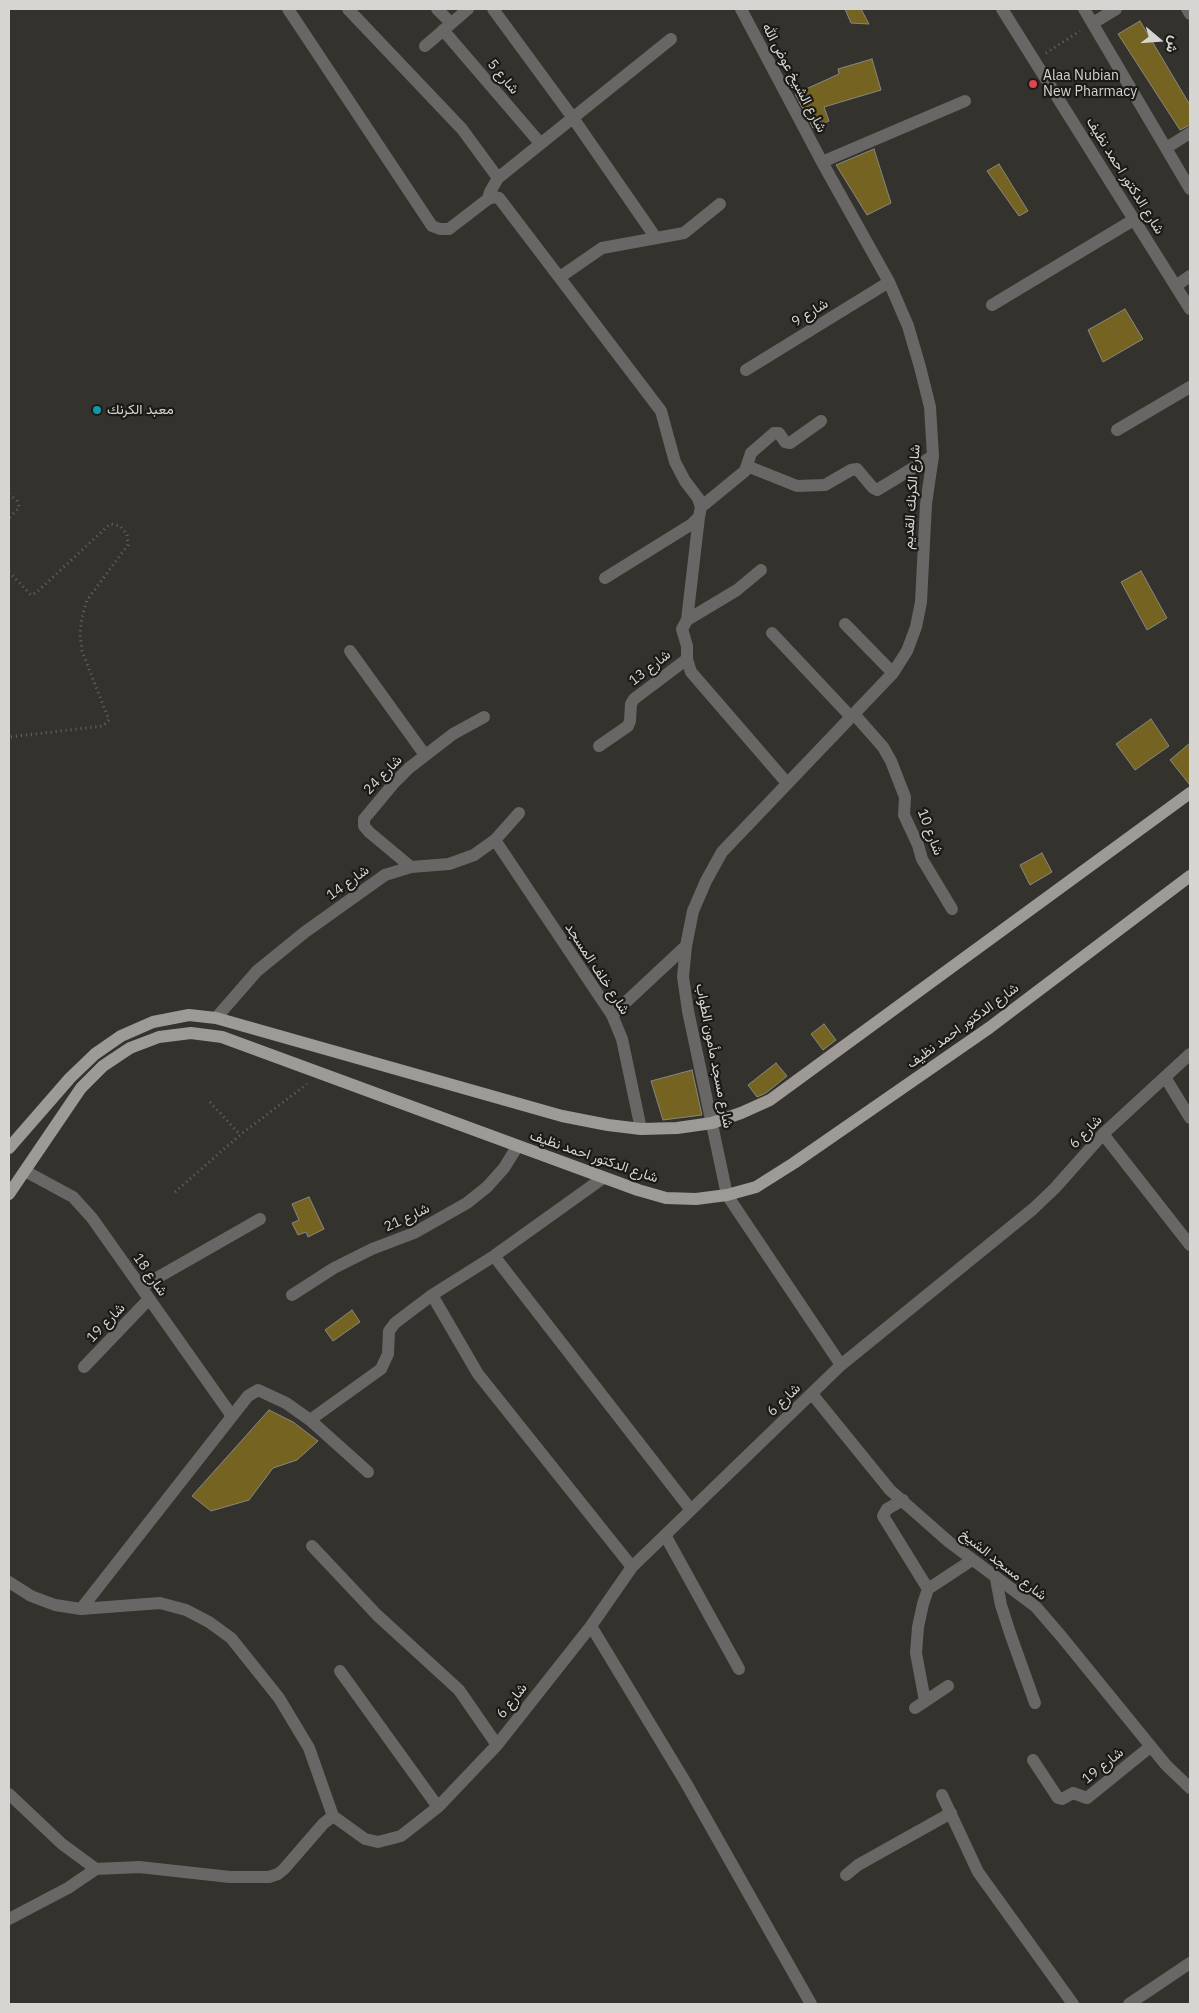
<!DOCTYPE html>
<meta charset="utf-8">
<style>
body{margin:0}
#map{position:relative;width:1199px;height:2013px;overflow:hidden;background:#34322c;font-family:"IBM Plex Sans",Vazirmatn,sans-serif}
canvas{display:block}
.frame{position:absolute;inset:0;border:10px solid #d6d5d1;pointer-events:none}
.north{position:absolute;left:1134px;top:15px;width:50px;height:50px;-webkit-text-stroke:4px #1b1a17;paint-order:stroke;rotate:108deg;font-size:14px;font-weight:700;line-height:20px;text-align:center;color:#d6d5d1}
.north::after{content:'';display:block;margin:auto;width:18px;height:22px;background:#d6d5d1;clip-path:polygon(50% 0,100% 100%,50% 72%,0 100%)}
</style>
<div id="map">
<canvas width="1199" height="2013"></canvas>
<div class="frame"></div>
<div class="north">ش</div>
</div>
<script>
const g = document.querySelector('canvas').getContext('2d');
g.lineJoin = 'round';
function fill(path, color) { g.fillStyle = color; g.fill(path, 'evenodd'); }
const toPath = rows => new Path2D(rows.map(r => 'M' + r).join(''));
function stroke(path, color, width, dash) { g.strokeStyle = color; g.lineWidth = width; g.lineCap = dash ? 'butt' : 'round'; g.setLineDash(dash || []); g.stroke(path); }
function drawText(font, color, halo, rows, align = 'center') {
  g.font = font + ' "IBM Plex Sans",Vazirmatn,sans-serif'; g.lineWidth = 4.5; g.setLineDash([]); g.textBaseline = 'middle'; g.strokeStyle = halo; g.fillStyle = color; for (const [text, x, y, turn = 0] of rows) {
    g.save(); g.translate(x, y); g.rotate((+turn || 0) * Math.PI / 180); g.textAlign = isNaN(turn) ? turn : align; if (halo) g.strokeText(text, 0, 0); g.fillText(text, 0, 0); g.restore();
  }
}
const building = toPath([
 [845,9,861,9,869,24,851,23,845,9],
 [1140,21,1190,105,1190,125,1180,130,1118,34,1140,21],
 [872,59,881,90,824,107,829,121,813,128,795,94,839,74,838,69,872,59],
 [874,149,891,203,867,215,836,165,874,149],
 [999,164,1028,211,1019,216,987,171,999,164],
 [1125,309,1143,339,1103,362,1088,330,1125,309],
 [1141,571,1167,618,1147,630,1121,582,1141,571],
 [1151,719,1169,746,1135,770,1116,744,1151,719],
 [1190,743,1190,785,1170,760,1190,743],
 [1042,853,1052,872,1030,885,1020,865,1042,853],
 [824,1024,836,1040,823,1050,811,1034,824,1024],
 [776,1063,787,1076,766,1093,757,1097,748,1085,776,1063],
 [692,1070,702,1115,663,1120,651,1081,692,1070],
 [309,1197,324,1229,308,1237,306,1232,298,1235,292,1223,299,1220,292,1204,309,1197],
 [352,1310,360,1322,333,1341,325,1330,352,1310],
 [269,1410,293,1422,318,1441,297,1460,273,1468,249,1500,211,1511,192,1496,269,1410]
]);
const path = toPath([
 [1046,53,1080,31],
 [9,494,17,501,19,506,18,509,9,518],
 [9,572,31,595,37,592,110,524,120,526,127,534,128,545,87,600,82,617,80,634,82,651,109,720,103,726,9,737],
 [210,1102,240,1135],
 [175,1192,240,1135,307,1084]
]);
const minor = toPath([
 [288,9,432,226,440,229,449,229,488,199,494,197,499,198,661,411,675,462,685,481,698,498,701,507,699,517,692,524,605,578],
 [348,9,462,129,498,178],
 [437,9,451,23],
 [493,9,573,118,656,238],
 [741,9,822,162,889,282,908,326,920,367,930,407,933,456,926,504,921,602,916,627,907,651,893,673,722,852,706,881,693,911,686,946,683,977,688,1011,727,1195,841,1365],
 [1002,9,1190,309],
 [1084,9,1190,189],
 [1187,9,1190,14],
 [1093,23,1116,9],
 [443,30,540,143],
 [425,46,468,9],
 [1166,148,1190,133],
 [822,162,965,101],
 [488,199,490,192,498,178,671,39],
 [560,277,602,248,684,233,720,204],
 [1177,285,1190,276],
 [992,305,1135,219],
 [746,370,889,282],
 [1117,430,1190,387],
 [747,466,797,486,825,485,851,470,857,469,873,488,877,490,933,456],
 [701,507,745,471,751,453,774,433,779,433,785,442,790,443,821,421],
 [761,570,737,590,687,620,682,629,687,646,687,659,691,672,787,783],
 [687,620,699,517],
 [845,624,893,673],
 [772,633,851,717],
 [350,651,425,755],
 [854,714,883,747,891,761,905,797,904,815,918,845,922,859,952,909],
 [599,746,628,726,630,721,631,704,634,699,687,659],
 [495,840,612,1015,622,1039,641,1129],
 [411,867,369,832,364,826,364,819,394,783,409,768,453,734,484,717],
 [612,1015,686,946],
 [216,1018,257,971,305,932,385,875,411,867,449,864,474,855,495,840,519,813],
 [1165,1077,1190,1118],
 [1103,1134,1190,1245],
 [25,1171,73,1197,92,1218,232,1416],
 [494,1256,691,1510],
 [141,1287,260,1219],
 [292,1295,334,1268,372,1249,414,1233,467,1203,487,1187,504,1168,517,1147],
 [432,1295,478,1374,632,1567],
 [84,1367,149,1299],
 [812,1394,890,1490,949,1542,1036,1607,1061,1636,1166,1765,1190,1788],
 [310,1420,381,1369,388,1354,389,1331,395,1323,432,1295,494,1256,603,1178],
 [903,1500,887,1509,883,1516,928,1589],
 [665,1535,739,1669],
 [312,1546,377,1615,459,1690,497,1745],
 [996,1579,1001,1605,1010,1633,1035,1703],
 [9,1582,31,1596,55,1605,81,1609,160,1603,186,1610,209,1622,231,1638,279,1698,309,1748,333,1816,365,1839,378,1842,401,1836,438,1807,497,1745,591,1626,632,1567,841,1365,1033,1209,1055,1188,1103,1134,1190,1054],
 [81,1609,248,1396,258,1390,286,1403,310,1420,368,1472],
 [591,1626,686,1783,811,2004],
 [340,1671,438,1807],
 [925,1701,916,1653,918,1627,923,1604,928,1589,972,1560],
 [915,1708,948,1686],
 [1033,1760,1058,1798,1062,1799,1073,1793,1087,1798,1150,1747],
 [9,1794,62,1844,96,1869,139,1867,230,1877,269,1877,278,1874,284,1869,323,1824,333,1816],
 [942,1795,978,1872,1073,2004],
 [846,1875,858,1865,951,1813],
 [9,1919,68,1888,96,1869],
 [1129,2004,1190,1963]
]);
const major = toPath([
 [9,1148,70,1078,95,1054,121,1036,153,1022,189,1015,216,1018,562,1116,608,1125,641,1129,677,1128,712,1123,741,1113,770,1100,1190,793],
 [9,1194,81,1088,103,1066,130,1048,159,1037,191,1033,222,1037,638,1190,666,1198,696,1199,727,1195,756,1187,794,1163,989,1028,1190,876]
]);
const markers = [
 [1033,84,5,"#e0444e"],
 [97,410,5,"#0f9aa8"]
];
const poiNames = [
 ["Alaa Nubian",1043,76],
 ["New Pharmacy",1043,92],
 ["معبد الكرنك",107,410]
];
const streetNames = [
 ["شارع 5",503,77,50],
 ["شارع الشيخ عوض الله",794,78,62],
 ["شارع الدكتور احمد نظيف",1125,176,58],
 ["شارع 9",810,313,-32],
 ["شارع الكرنك القديم",912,497,-86],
 ["شارع 13",650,668,-38],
 ["شارع 24",383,775,-46],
 ["شارع 10",930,832,69],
 ["شارع 14",348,883,-36],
 ["شارع خلف المسجد",597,969,57],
 ["شارع الدكتور احمد نظيف",963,1026,-36],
 ["شارع مسجد مأمون الطواب",714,1056,79],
 ["شارع 6",1086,1132,-46],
 ["شارع الدكتور احمد نظيف",594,1157,19],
 ["شارع 21",407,1218,-25],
 ["شارع 18",150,1275,55],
 ["شارع 19",106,1323,-46],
 ["شارع 6",784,1400,-44],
 ["شارع مسجد الشيخ",1003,1565,38],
 ["شارع 6",512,1701,-52],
 ["شارع 19",1103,1766,-39]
];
fill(building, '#756421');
stroke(building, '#898781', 1);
stroke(path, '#696762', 3, [1, 4]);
stroke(minor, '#696765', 12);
stroke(major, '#9e9b96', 12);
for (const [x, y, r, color] of markers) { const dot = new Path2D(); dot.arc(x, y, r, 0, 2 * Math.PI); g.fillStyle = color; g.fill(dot); stroke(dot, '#1b1a17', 2); }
drawText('14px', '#d6d5d1', '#1b1a17', poiNames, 'left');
drawText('14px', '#d6d5d1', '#1b1a17', streetNames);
</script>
